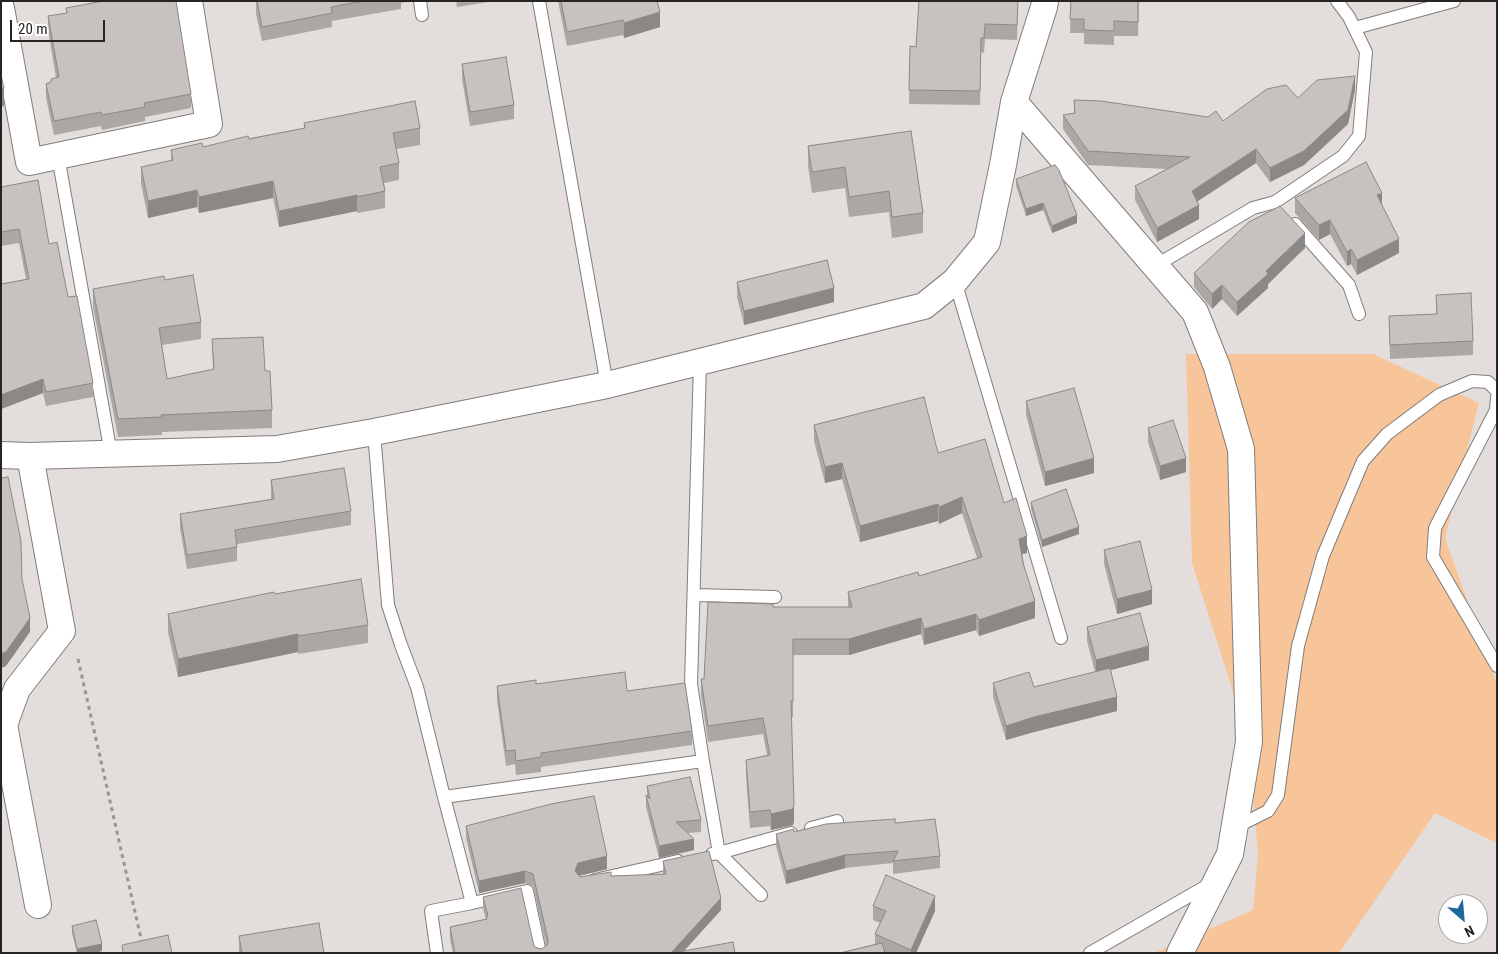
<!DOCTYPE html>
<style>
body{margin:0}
#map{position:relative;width:1498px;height:954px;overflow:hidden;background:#e3dedb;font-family:"Roboto Condensed",sans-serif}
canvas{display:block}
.frame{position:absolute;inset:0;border:2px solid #272524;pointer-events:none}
.north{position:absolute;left:1438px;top:894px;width:50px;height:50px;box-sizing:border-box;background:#fff;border:1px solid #a9a8a7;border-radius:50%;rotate:153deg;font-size:14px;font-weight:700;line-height:20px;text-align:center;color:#272524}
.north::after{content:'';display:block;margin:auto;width:18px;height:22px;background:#1c699c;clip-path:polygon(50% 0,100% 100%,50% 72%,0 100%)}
.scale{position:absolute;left:10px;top:20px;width:95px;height:22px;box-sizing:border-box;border:2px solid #272524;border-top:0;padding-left:6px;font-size:15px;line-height:18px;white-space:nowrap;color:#272524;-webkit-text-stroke:4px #fff;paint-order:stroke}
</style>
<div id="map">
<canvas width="1498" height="954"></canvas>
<div class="frame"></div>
<div class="north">N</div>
<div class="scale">20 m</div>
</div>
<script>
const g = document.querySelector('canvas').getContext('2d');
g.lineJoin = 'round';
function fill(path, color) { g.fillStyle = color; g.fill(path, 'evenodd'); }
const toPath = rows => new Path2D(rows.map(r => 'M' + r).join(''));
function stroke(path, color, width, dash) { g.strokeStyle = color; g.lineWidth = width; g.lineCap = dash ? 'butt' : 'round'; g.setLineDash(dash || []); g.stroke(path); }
const green = toPath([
 [1186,354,1373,354,1479,403,1445,538,1497,685,1497,843,1435,813,1339,953,1154,953,1253,910,1258,855,1249,742,1192,563]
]);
const path = toPath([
 [78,659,142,943]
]);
const lane = toPath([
 [420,1,422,15],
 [539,1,607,385],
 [1355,28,1454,1],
 [58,156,111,454],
 [1295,224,1349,285,1359,314],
 [1155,266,1253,208,1275,202,1343,156,1359,136,1366,52,1349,17,1337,1],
 [955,281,1061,638],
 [1497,397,1496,410,1435,528,1433,557,1497,666],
 [374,432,388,605,401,645,417,687,444,797,703,761,691,684,700,362],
 [694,595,775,597],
 [703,761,719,853,791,833],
 [811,828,837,821],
 [1234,828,1268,811,1278,795,1298,646,1323,556,1363,461,1387,434,1439,395,1472,381,1488,382,1497,391],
 [712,854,719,853,761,895],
 [595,880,678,861],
 [472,903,527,891,540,953],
 [437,953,431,911,472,903,444,797],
 [1090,953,1210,884]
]);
const street = toPath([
 [1,8,29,162,209,124,189,1],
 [1014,102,1195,312,1217,367,1241,449,1249,742,1230,854,1180,953],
 [1,455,30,456,277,449,374,432,607,385,924,306,955,281,987,242,1003,165,1014,102,1044,7,1045,1],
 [30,456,62,631,17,689,4,725,38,905]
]);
const wall = toPath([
 [256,1,412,1,401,3,401,9,332,21,332,27,262,41,256,14],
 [456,1,495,1,457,7],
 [558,1,657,1,660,27,624,38,623,35,567,46],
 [1018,1,1017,40,985,39,984,53,981,52,980,105,909,104,910,46,916,47],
 [1071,1,1139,1,1138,36,1114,36,1114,45,1084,44,1084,33,1070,33],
 [66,8,191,94,191,108,145,117,145,121,102,130,101,126,54,135,46,98,46,84,51,83,51,79,56,78,48,30,48,16,66,13],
 [462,64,514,105,514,119,470,126,462,79],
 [1355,90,1348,124,1304,165,1270,182,1256,163,1197,201,1199,219,1157,242,1135,200,1135,186,1166,169,1088,165,1063,129,1063,115,1074,114,1074,100,1223,121,1298,98],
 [304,123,420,128,420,145,396,149,399,163,399,180,384,183,385,191,385,208,357,213,357,211,279,227,273,198,199,213,197,207,148,218,141,184,141,167,171,161,171,150,203,147,304,128],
 [911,131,923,213,923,233,892,238,889,212,849,217,845,188,812,193,808,166,808,146],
 [1016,179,1077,223,1052,233,1043,210,1026,216,1016,186],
 [1,187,49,244,68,297,93,383,93,397,46,406,43,393,1,409,1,284,26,279,19,243,1,246],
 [1295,198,1382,205,1399,253,1357,275,1351,264,1347,266,1330,234,1319,240,1295,213],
 [1305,248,1268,284,1268,288,1237,316,1222,299,1212,309,1194,287,1194,273],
 [165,280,201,322,201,339,162,345,167,379,213,369,212,339,265,371,272,410,272,428,162,432,162,435,118,437,93,307,93,289],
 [737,282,834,302,744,325,737,297],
 [1436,295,1473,341,1473,355,1390,359,1389,316,1436,314],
 [1026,401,1094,473,1045,486,1026,415],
 [814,425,938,453,1004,503,1027,553,1022,554,1035,618,979,636,976,630,924,645,921,634,849,655,793,655,793,717,791,717,794,821,793,825,771,830,770,826,750,828,746,776,746,760,767,755,763,734,708,742,701,695,701,679,704,679,773,607,848,607,848,592,919,576,977,558,962,513,939,524,938,521,860,542,842,479,825,483,814,441],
 [1148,428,1186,472,1160,480,1148,442],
 [271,480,351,511,351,525,237,544,237,561,187,569,180,528,180,514,271,499],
 [1031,502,1079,534,1042,547,1031,509],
 [1104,550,1152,604,1117,614,1104,564],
 [275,594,368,625,368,643,298,654,298,652,178,677,168,632,168,614],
 [1087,627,1149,660,1111,670,1117,711,1034,732,1006,740,993,697,993,683,1034,687,1095,672,1087,641],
 [536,684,627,691,692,731,692,745,541,767,541,772,516,775,515,764,506,766,497,700,497,686],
 [647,786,701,820,701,832,688,833,694,850,659,858,646,807,646,795,647,797],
 [895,823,940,856,940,868,893,874,893,863,845,868,786,884,776,846,776,834],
 [466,826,607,869,579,876,580,877,663,874,663,861,721,910,684,951,735,953,453,953,450,939,450,927,486,919,483,909,483,897,534,946,537,948,542,949,546,945,533,886,525,883,479,893,466,838],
 [873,906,935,911,916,953,840,953,875,944,875,934,880,923,873,920],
 [72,926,102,951,94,953,77,953,72,933],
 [239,936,324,953,239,953]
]);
const shadedWall = toPath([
 [660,12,660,27,624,38,624,23],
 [1355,76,1355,90,1348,124,1304,165,1270,182,1270,168],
 [1,88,4,88,4,106,1,107],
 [1256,149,1256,163,1192,205,1192,191],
 [273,181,273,198,199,213,199,197],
 [197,190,197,207,148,218,148,201],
 [1382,193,1382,207,1377,195],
 [357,195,357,211,279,227,279,211],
 [1043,203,1043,210,1026,216,1026,209],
 [1199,205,1199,219,1157,242,1157,228],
 [1077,215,1077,223,1052,233,1052,226],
 [1330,220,1330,234,1319,240,1319,225],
 [1305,233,1305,248,1268,284,1268,288,1237,316,1237,302,1266,271],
 [1399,239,1399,253,1357,275,1357,260],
 [1351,249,1351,264,1347,266,1347,252],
 [1222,285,1222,299,1212,309,1212,294],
 [834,288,834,302,744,325,744,311],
 [43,379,43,393,1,409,1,395],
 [1094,458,1094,473,1045,486,1045,472],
 [1186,458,1186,472,1160,480,1160,466],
 [842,463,842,479,825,483,825,467],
 [962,497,962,513,939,524,939,507],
 [938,504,938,521,860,542,860,526],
 [1079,527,1079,534,1042,547,1042,540],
 [1027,536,1027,553,1019,555,1019,539],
 [1152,590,1152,604,1117,614,1117,599],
 [1035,601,1035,618,979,636,979,620],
 [976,614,976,630,924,645,924,629],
 [30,618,30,632,6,666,1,668,1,654],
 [921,618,921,634,849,655,849,639],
 [298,634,298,652,178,677,178,659],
 [1149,646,1149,660,1096,674,1096,660],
 [1117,697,1117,711,1034,732,1006,740,1006,726,1034,717],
 [794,805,794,821,793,825,771,830,771,814],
 [694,839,694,850,659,858,659,846],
 [845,855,845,868,786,884,786,871],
 [607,856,607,869,578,876,575,871,578,863],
 [525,871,525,883,479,893,479,881],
 [935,896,935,911,916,953,911,953,911,950],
 [721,898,721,910,682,953,671,953],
 [102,944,102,951,94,953,77,953,77,949]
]);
const building = toPath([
 [103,1,176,1,191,94,144,103,145,107,102,115,101,112,54,121,46,84,51,82,51,79,59,77,48,16,67,13,66,8,103,1],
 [257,1,363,1,331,7,332,13,262,27,257,1],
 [561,1,657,1,660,12,624,23,623,20,567,32,561,1],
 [919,1,1018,1,1017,25,985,24,984,38,981,38,980,91,909,90,910,46,916,47,919,1],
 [1071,1,1138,1,1138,22,1114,21,1114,31,1084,30,1084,19,1070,19,1071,1],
 [506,57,514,105,470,112,462,64,506,57],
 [1,75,4,88,1,88,1,75],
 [1355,76,1348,110,1304,151,1270,168,1256,149,1192,191,1199,205,1157,228,1135,186,1190,157,1088,151,1063,115,1075,113,1074,100,1101,101,1208,117,1216,111,1223,121,1267,89,1286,85,1298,98,1317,80,1355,76],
 [415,101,420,128,393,133,399,163,380,167,385,191,357,197,357,195,279,211,273,181,199,197,197,190,148,201,141,167,173,160,171,150,202,143,203,147,248,136,249,139,305,128,304,123,415,101],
 [911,131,923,213,892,217,889,191,849,197,845,167,812,172,808,146,911,131],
 [1366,162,1382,193,1377,195,1399,239,1357,260,1351,249,1347,252,1330,220,1319,225,1295,198,1366,162],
 [1055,165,1059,170,1077,215,1052,226,1043,203,1026,209,1016,179,1055,165],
 [38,180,49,244,57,242,68,297,77,296,93,383,46,392,43,379,1,395,1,284,29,279,19,229,1,232,1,187,38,180],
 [1280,206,1305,233,1266,271,1268,274,1237,302,1222,285,1212,294,1194,273,1249,222,1280,206],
 [827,260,834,288,744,311,737,282,827,260],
 [193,275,201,322,159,328,167,379,214,369,212,339,263,337,265,371,270,371,272,410,161,415,162,417,118,419,93,289,164,276,165,280,193,275],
 [1471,293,1473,341,1390,345,1389,316,1437,314,1436,295,1471,293],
 [1074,388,1094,458,1045,472,1026,401,1074,388],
 [924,397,938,453,985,439,1004,503,1016,498,1027,536,1019,539,1023,563,1035,601,979,620,976,614,924,629,921,618,849,639,793,639,793,701,791,701,794,805,793,809,771,814,770,810,750,812,746,760,770,755,763,718,708,726,701,679,704,679,708,602,773,604,773,607,852,607,848,592,918,572,919,576,982,557,962,497,939,507,938,504,860,526,842,463,825,467,814,425,924,397],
 [1173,420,1186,458,1160,466,1148,428,1173,420],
 [344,468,351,511,235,530,237,547,187,555,180,514,274,499,271,480,344,468],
 [8,477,21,541,22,579,30,618,6,652,1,654,1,478,8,477],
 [1066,489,1079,527,1042,540,1031,502,1066,489],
 [1140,541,1152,590,1117,599,1104,550,1140,541],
 [361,579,368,625,298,636,298,634,178,659,168,614,274,592,275,594,361,579],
 [1140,613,1149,646,1096,660,1087,627,1140,613],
 [1110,668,1117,697,1034,717,1006,726,993,683,1029,672,1034,687,1110,668],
 [625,672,627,691,685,683,692,731,541,753,541,757,516,761,515,750,506,751,497,686,536,680,536,684,625,672],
 [690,777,701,820,676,822,694,839,659,846,646,795,650,799,647,786,690,777],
 [594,796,607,856,578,863,575,871,580,877,611,872,611,876,666,874,663,861,709,851,721,898,671,953,455,953,450,927,487,919,486,916,488,916,483,897,521,888,534,946,537,948,542,949,548,944,548,940,533,874,525,871,479,881,466,826,551,804,594,796],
 [895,819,895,823,935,819,940,856,893,861,898,851,845,855,786,871,776,834,794,829,794,832,826,824,895,819],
 [886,875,935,896,911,950,875,934,886,911,873,906,886,875],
 [96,920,102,944,77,949,72,926,96,920],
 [319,923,324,953,242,953,239,936,319,923],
 [168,935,172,953,123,953,122,945,168,935],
 [733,942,735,953,673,953,733,942],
 [882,943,885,953,840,953,882,943]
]);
fill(green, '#f7c599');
stroke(lane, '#817d7a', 14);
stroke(street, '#817d7a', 28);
stroke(path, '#999593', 3, [4, 4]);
stroke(lane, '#fff', 12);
stroke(street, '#fff', 26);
fill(wall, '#aba7a4');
fill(shadedWall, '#8b8886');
fill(building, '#c7c2bf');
stroke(building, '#8b8886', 1);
</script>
